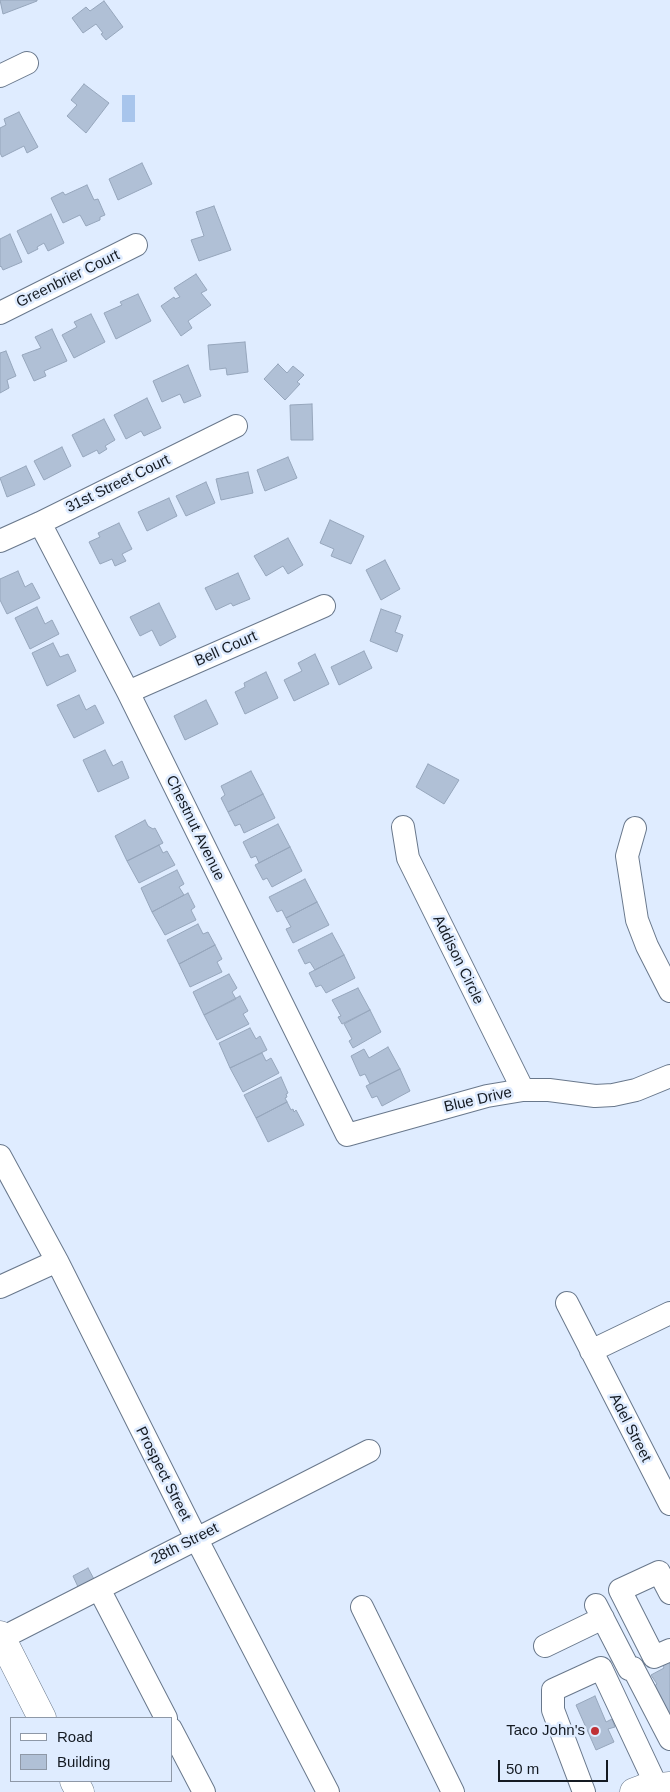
<!DOCTYPE html>
<style>
body{margin:0}
#map{position:relative;width:670px;height:1792px;overflow:hidden;background:#dfecff;font-family:Helvetica,sans-serif}
canvas{display:block}
.legend{position:absolute;left:10px;top:1717px;width:162px;height:65px;box-sizing:border-box;background:#dfecff;border:1px solid #8e98a7;margin:0;padding:6px 9px;list-style:none;font-size:15px;color:#141a22}
.legend li{display:flex;align-items:center;gap:10px;height:25px}
.legend b{width:25px;border:1px solid #8e98a7}
.scale{position:absolute;left:498px;top:1760px;width:110px;height:22px;box-sizing:border-box;border:2px solid #141a22;border-top:0;padding-left:6px;font-size:15px;line-height:18px;white-space:nowrap;color:#141a22;-webkit-text-stroke:4px #dfecff;paint-order:stroke}
</style>
<div id="map">
<canvas width="670" height="1792"></canvas>
<ul class="legend">
<li><b style="height:6px;background:#fff"></b>Road</li>
<li><b style="height:14px;background:#b0c0d6"></b>Building</li>
</ul>
<div class="scale">50 m</div>
</div>
<script>
const g = document.querySelector('canvas').getContext('2d');
g.lineJoin = 'round';
function fill(path, color) { g.fillStyle = color; g.fill(path, 'evenodd'); }
const toPath = rows => new Path2D(rows.map(r => 'M' + r).join(''));
function stroke(path, color, width, dash) { g.strokeStyle = color; g.lineWidth = width; g.lineCap = dash ? 'butt' : 'round'; g.setLineDash(dash || []); g.stroke(path); }
function drawText(font, color, halo, rows, align = 'center') {
  g.font = font + ' Helvetica,sans-serif'; g.lineWidth = 5; g.setLineDash([]); g.textBaseline = 'middle'; g.strokeStyle = halo; g.fillStyle = color; for (const [text, x, y, turn = 0] of rows) {
    g.save(); g.translate(x, y); g.rotate((+turn || 0) * Math.PI / 180); g.textAlign = isNaN(turn) ? turn : align; if (halo) g.strokeText(text, 0, 0); g.fillText(text, 0, 0); g.restore();
  }
}
const water = toPath([
 [122,95,135,95,135,122,122,122]
]);
const building = toPath([
 [0,0,37,0,37,1,3,14,0,0],
 [104,1,123,27,106,40,101,34,103,33,96,24,83,33,72,18,86,7,90,11,104,1],
 [84,84,109,103,86,133,67,116,77,105,71,100,84,84],
 [19,112,38,147,27,153,24,146,2,157,0,153,0,128,6,125,4,119,19,112],
 [142,163,152,184,118,200,109,179,142,163],
 [87,185,94,200,98,199,105,215,100,217,100,220,86,226,80,215,63,223,51,198,63,192,65,195,87,185],
 [214,206,231,250,199,261,191,240,204,236,196,212,214,206],
 [51,214,64,243,48,251,44,243,37,247,38,249,28,254,17,231,51,214],
 [10,234,22,262,3,270,1,266,0,267,0,239,10,234],
 [196,274,207,290,201,293,211,305,188,321,192,328,181,336,161,306,174,297,175,299,180,297,174,288,196,274],
 [138,294,151,321,116,339,104,313,122,305,120,302,138,294],
 [91,314,105,342,74,358,62,335,77,327,74,322,91,314],
 [52,329,67,361,44,371,46,376,34,381,22,355,41,348,35,337,52,329],
 [245,342,248,372,227,375,226,368,210,370,208,345,245,342],
 [6,351,16,376,7,380,9,388,0,393,0,353,6,351],
 [278,364,287,373,293,366,304,375,297,382,300,384,285,400,264,379,278,364],
 [188,365,201,396,184,403,180,394,162,402,153,381,188,365],
 [147,398,161,428,144,436,141,431,126,439,114,415,147,398],
 [312,404,313,440,291,440,290,405,312,404],
 [104,419,115,440,105,446,107,449,99,454,97,450,83,457,72,435,104,419],
 [62,447,71,466,44,480,34,461,62,447],
 [288,457,297,478,265,491,257,470,288,457],
 [26,466,35,485,7,497,0,478,26,466],
 [248,472,253,493,221,500,216,479,248,472],
 [206,482,215,503,186,516,176,496,206,482],
 [169,498,177,516,147,531,138,512,169,498],
 [330,520,364,536,351,564,331,556,334,549,320,543,330,520],
 [119,523,132,549,122,554,126,561,115,566,112,559,100,564,89,542,100,537,98,533,119,523],
 [288,538,303,565,288,574,283,566,266,576,254,556,288,538],
 [385,560,400,589,381,600,366,570,385,560],
 [18,571,25,587,32,583,40,598,7,614,0,600,0,579,18,571],
 [238,573,250,599,233,606,231,603,216,610,205,588,238,573],
 [159,603,176,637,160,646,152,630,140,636,130,617,159,603],
 [37,607,45,624,52,620,59,634,30,649,15,618,37,607],
 [381,609,401,616,395,632,403,635,397,652,370,641,381,609],
 [53,643,60,657,68,654,76,671,47,686,32,653,53,643],
 [364,651,372,668,339,685,331,667,364,651],
 [315,654,329,684,294,701,284,680,302,671,298,663,315,654],
 [266,672,278,698,245,714,235,692,245,687,244,683,266,672],
 [79,695,86,710,95,705,104,723,74,738,57,705,79,695],
 [206,700,218,724,185,740,174,716,206,700],
 [105,750,113,766,122,761,129,778,98,792,83,760,105,750],
 [428,764,459,780,444,804,416,787,428,764],
 [251,771,263,794,228,812,221,798,225,795,221,786,251,771],
 [263,794,275,818,244,833,240,824,235,826,228,812,263,794],
 [145,820,148,826,153,829,155,828,163,843,127,861,115,836,145,820],
 [278,824,290,847,259,863,256,856,251,858,243,842,278,824],
 [159,845,163,853,167,851,175,865,139,883,127,861,159,845],
 [290,847,302,871,272,887,267,878,263,880,255,865,290,847],
 [177,870,184,884,179,887,184,895,152,912,141,888,177,870],
 [305,879,317,902,286,918,282,910,277,912,269,897,305,879],
 [188,893,195,907,191,910,196,920,165,935,152,912,188,893],
 [317,902,329,925,293,943,286,929,291,927,286,918,317,902],
 [198,924,203,934,208,932,215,945,179,964,167,940,198,924],
 [332,933,344,955,315,970,310,962,305,964,298,950,332,933],
 [215,945,222,959,217,962,222,972,190,987,179,964,215,945],
 [344,955,355,978,326,993,321,985,316,987,309,973,344,955],
 [229,974,237,988,232,992,236,999,204,1015,193,992,229,974],
 [358,988,370,1010,342,1024,338,1017,341,1016,332,1000,358,988],
 [240,996,248,1011,243,1014,249,1024,217,1040,204,1015,240,996],
 [370,1010,381,1032,353,1048,349,1041,352,1039,344,1024,370,1010],
 [250,1028,256,1039,260,1036,267,1050,230,1068,219,1043,250,1028],
 [388,1047,400,1069,370,1084,365,1074,360,1076,351,1056,364,1049,369,1058,388,1047],
 [262,1053,266,1061,271,1058,279,1073,243,1092,230,1068,262,1053],
 [400,1069,410,1091,382,1106,377,1096,372,1098,366,1086,400,1069],
 [281,1077,288,1093,286,1094,287,1097,285,1098,287,1102,256,1118,244,1095,281,1077],
 [287,1102,291,1110,293,1109,294,1112,296,1110,304,1125,268,1142,256,1118,287,1102],
 [88,1568,95,1581,79,1589,73,1576,88,1568],
 [666,1659,670,1664,670,1717,653,1687,657,1684,651,1675,664,1668,661,1662,666,1659],
 [595,1696,606,1722,612,1719,615,1727,608,1729,614,1742,596,1750,576,1705,595,1696]
]);
const minor = toPath([
 [0,76,27,63],
 [0,313,136,245],
 [40,523,128,692,347,1135,487,1096,523,1090,549,1090,595,1096,613,1095,636,1090,670,1076],
 [0,541,40,523,236,426],
 [128,692,324,606],
 [403,827,408,858,523,1090],
 [635,828,627,856,637,920,647,946,670,991],
 [0,1156,57,1261,196,1538,328,1792],
 [0,1287,57,1261],
 [567,1303,670,1504],
 [591,1351,670,1313],
 [99,1589,166,1718],
 [670,1593,659,1572,620,1590,654,1657,670,1650],
 [596,1605,629,1669],
 [362,1607,453,1792],
 [2,1638,369,1451],
 [545,1646,603,1618],
 [633,1668,670,1739],
 [171,1729,204,1792],
 [584,1792,553,1710,553,1690,601,1668,657,1787]
]);
const major = toPath([
 [0,1635,42,1718],
 [74,1781,80,1792],
 [634,1792,642,1789,670,1786]
]);
const markers = [
 [595,1731,5,"#c03035"]
];
const streetNames = [
 ["Greenbrier Court",68,279,-26],
 ["31st Street Court",118,484,-26],
 ["Bell Court",226,649,-24],
 ["Chestnut Avenue",195,828,64],
 ["Addison Circle",458,960,64],
 ["Blue Drive",478,1100,-13],
 ["Adel Street",630,1428,63],
 ["Prospect Street",163,1474,63],
 ["28th Street",185,1544,-27]
];
const poiNames = [
 ["Taco John's",585,1731]
];
fill(water, '#a8c5ec');
fill(building, '#b0c0d6');
stroke(building, '#96a6bc', 1);
stroke(minor, '#69788c', 24);
stroke(major, '#69788c', 29);
stroke(minor, '#fff', 22);
stroke(major, '#fff', 28);
for (const [x, y, r, color] of markers) { const dot = new Path2D(); dot.arc(x, y, r, 0, 2 * Math.PI); g.fillStyle = color; g.fill(dot); stroke(dot, '#dfecff', 2); }
drawText('15px', '#141a22', '#dfecff', streetNames);
drawText('15px', '#141a22', '#dfecff', poiNames, 'right');
</script>
